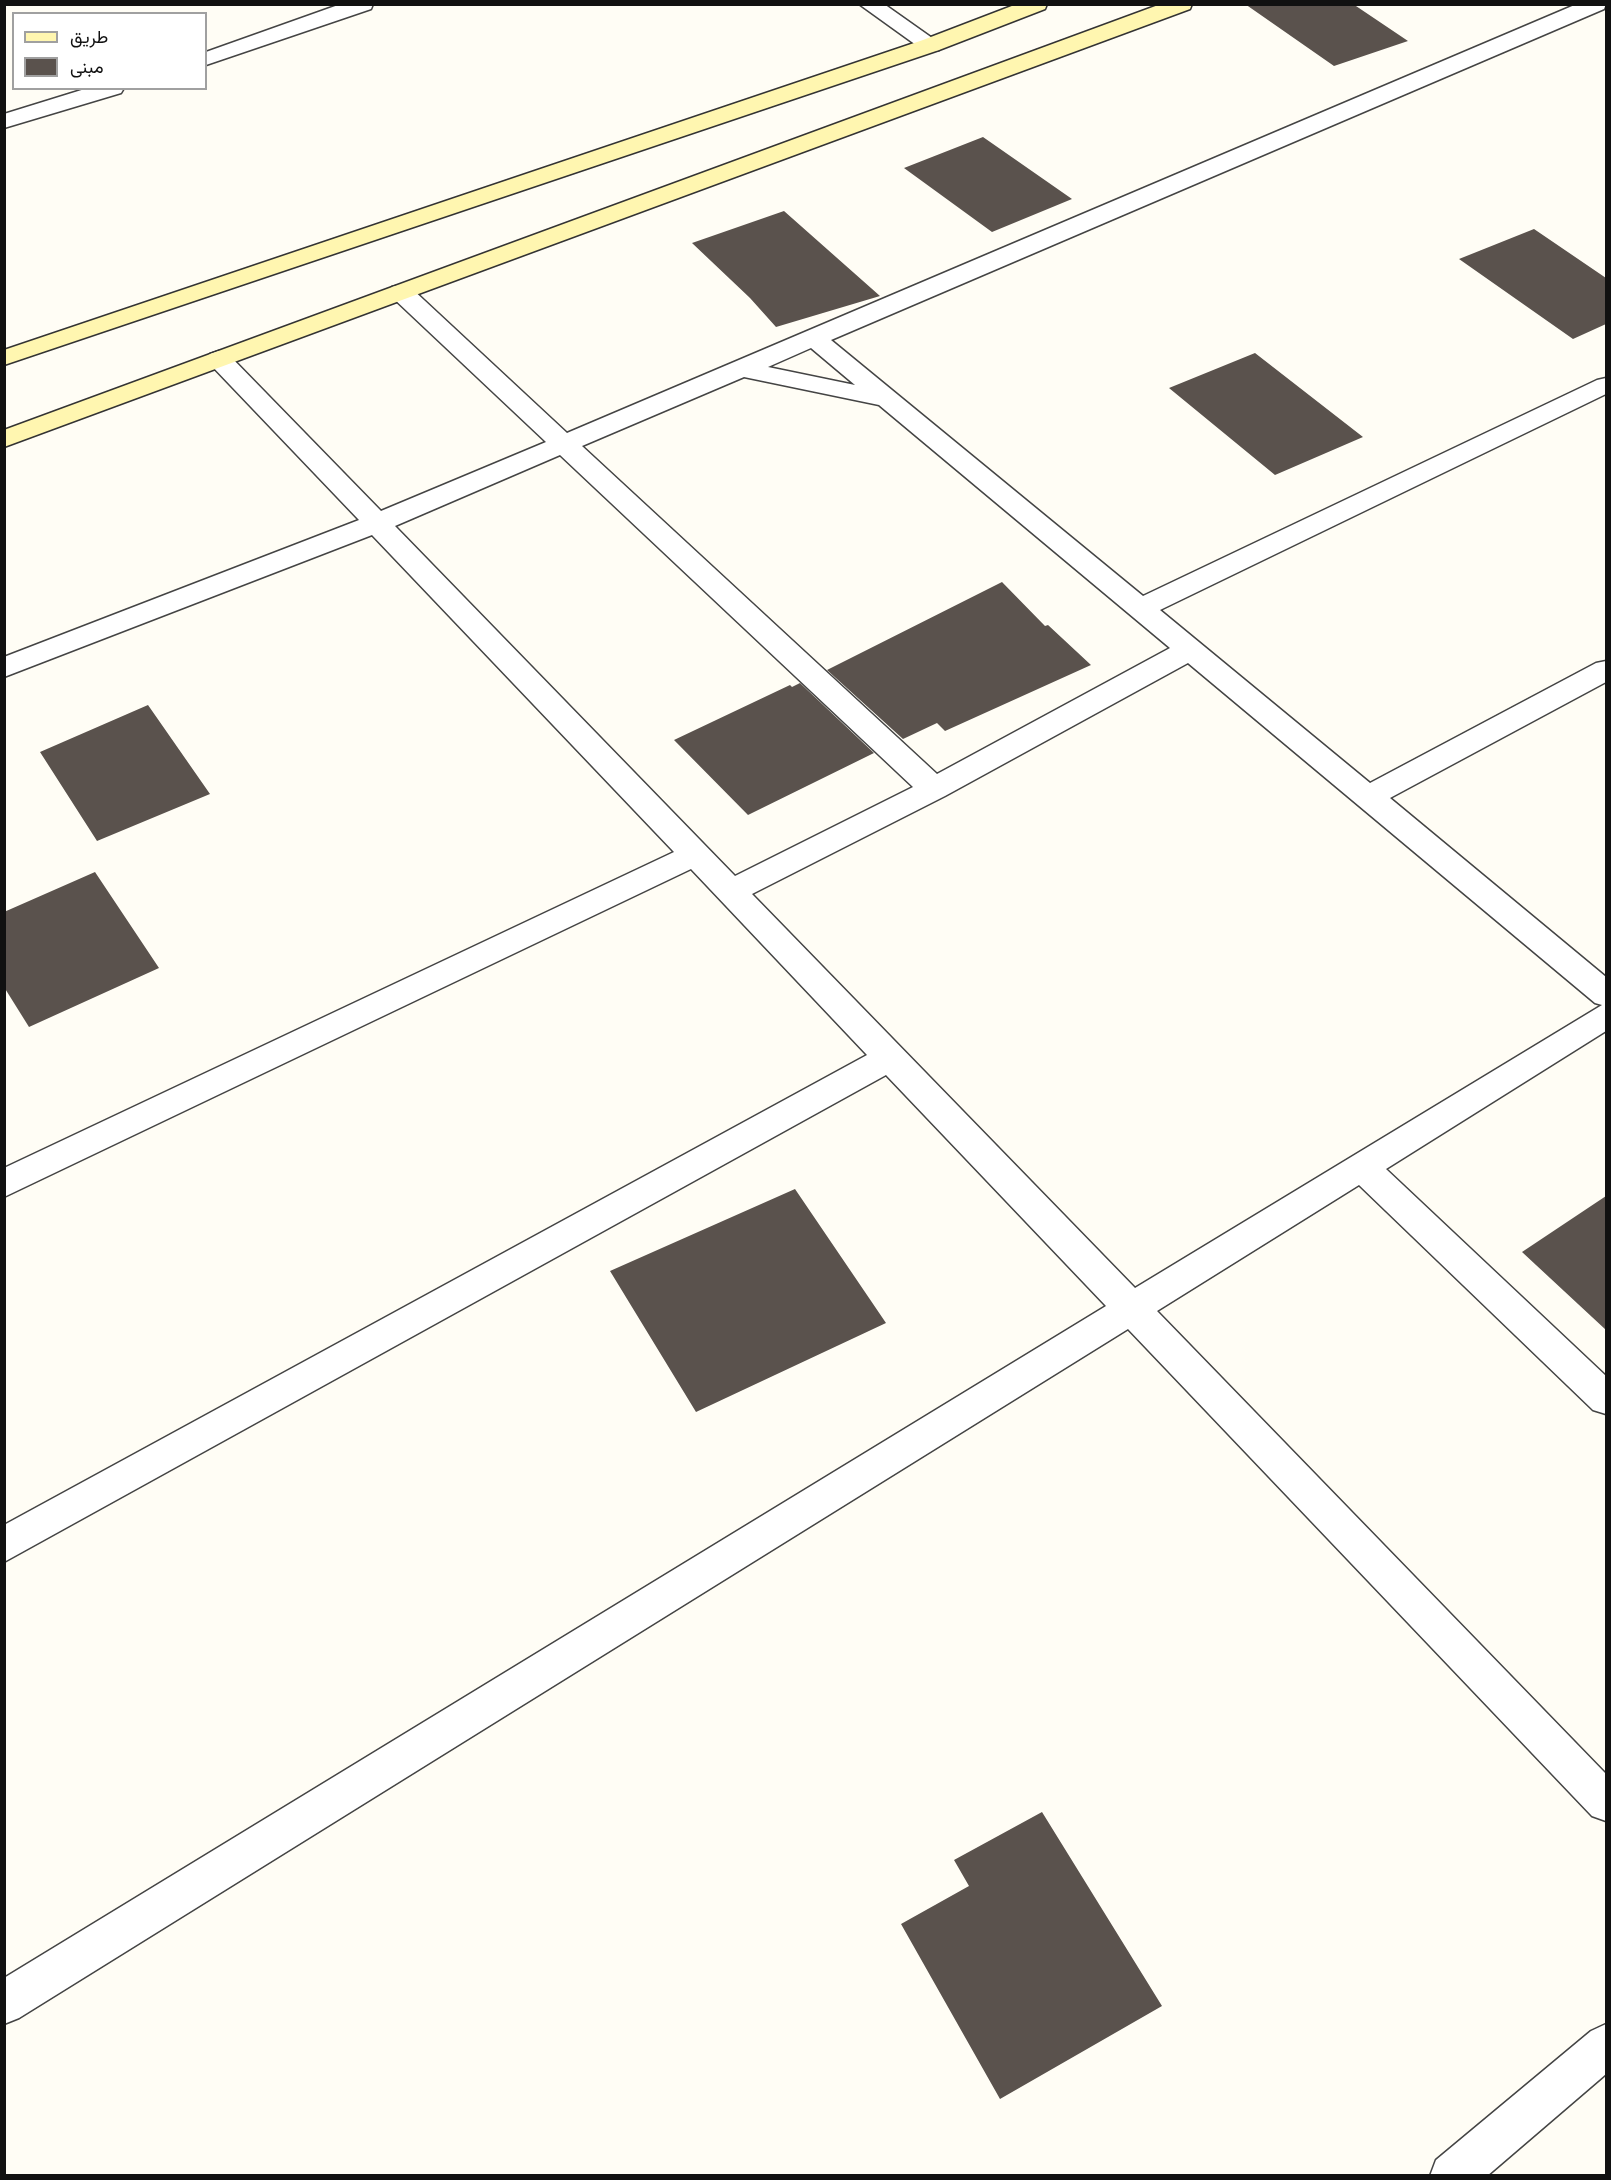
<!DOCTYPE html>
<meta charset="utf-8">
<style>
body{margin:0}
#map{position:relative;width:1611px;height:2180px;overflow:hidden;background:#fffdf5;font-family:Literata,Vazirmatn,serif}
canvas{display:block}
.frame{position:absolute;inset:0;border:6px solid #111;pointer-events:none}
.legend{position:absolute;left:12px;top:12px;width:195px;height:78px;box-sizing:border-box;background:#fff;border:2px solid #a0a0a0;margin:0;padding:8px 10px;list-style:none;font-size:18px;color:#111}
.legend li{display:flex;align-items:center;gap:12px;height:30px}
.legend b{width:30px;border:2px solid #a0a0a0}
</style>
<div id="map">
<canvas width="1611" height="2180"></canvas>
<div class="frame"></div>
<ul class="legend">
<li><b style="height:8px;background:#fff6b0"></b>طريق</li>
<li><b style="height:16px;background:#5a524d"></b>مبنى</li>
</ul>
</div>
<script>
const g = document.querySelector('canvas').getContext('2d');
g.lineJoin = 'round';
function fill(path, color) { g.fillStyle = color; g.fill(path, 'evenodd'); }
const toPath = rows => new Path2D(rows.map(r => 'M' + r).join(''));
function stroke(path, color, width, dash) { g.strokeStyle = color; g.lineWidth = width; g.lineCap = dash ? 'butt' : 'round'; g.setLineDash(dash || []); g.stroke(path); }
const building = toPath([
 [1245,4,1353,4,1408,41,1334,66],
 [983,137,1072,199,992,232,904,168],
 [784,211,880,296,776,327,750,298,692,243],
 [1534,229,1606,278,1606,324,1573,339,1459,259],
 [1255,353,1363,437,1275,475,1169,388],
 [1002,582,1045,626,1048,625,1091,665,945,731,937,723,903,739,827,670],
 [800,683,874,753,748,815,674,740,790,685,792,687],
 [148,705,210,794,97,841,40,752],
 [95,872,159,968,29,1027,4,987,4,912],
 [795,1189,886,1323,696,1412,610,1271],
 [1606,1196,1606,1330,1522,1252],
 [1042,1812,1162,2006,1000,2099,901,1924,969,1886,954,1860]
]);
const street = toPath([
 [341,4,373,4,371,9,206,65,206,52,341,4],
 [859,4,884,4,942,45,939,50,931,51,923,50,859,4],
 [1577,4,1606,4,1604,9,831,340,1143,596,1597,380,1606,378,1606,394,1160,610,1370,783,1596,663,1606,661,1606,682,1390,798,1606,977,1606,1031,1386,1169,1606,1376,1606,1414,1593,1410,1359,1185,1157,1311,1606,1774,1606,1821,1592,1816,1128,1329,19,2018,4,2024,4,1978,1106,1306,886,1075,4,1562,4,1525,867,1055,691,869,4,1197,4,1168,674,852,372,535,4,677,4,657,359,520,210,364,206,359,210,354,219,351,228,354,381,511,546,442,392,297,389,292,392,287,401,285,410,287,567,433,1577,4],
 [811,348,855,385,768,367,811,348],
 [744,377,879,405,1170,648,937,774,582,446,744,377],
 [560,455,913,787,735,876,395,526,560,455],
 [1188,663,1595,1003,1602,1005,1135,1288,752,894,945,796,1188,663],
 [88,88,124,88,121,93,4,128,4,114,88,88],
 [1606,2024,1606,2074,1487,2176,1430,2176,1436,2160,1591,2031,1606,2024]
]);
const secondary = toPath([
 [1017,4,1047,4,1045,9,939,50,4,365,4,350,923,40,1017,4],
 [1161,4,1192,4,1190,9,4,447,4,430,1161,4]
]);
fill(building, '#5a524d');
stroke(street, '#444', 3);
stroke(secondary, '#333', 3);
fill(street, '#fff');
fill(secondary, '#fff6b0');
</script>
